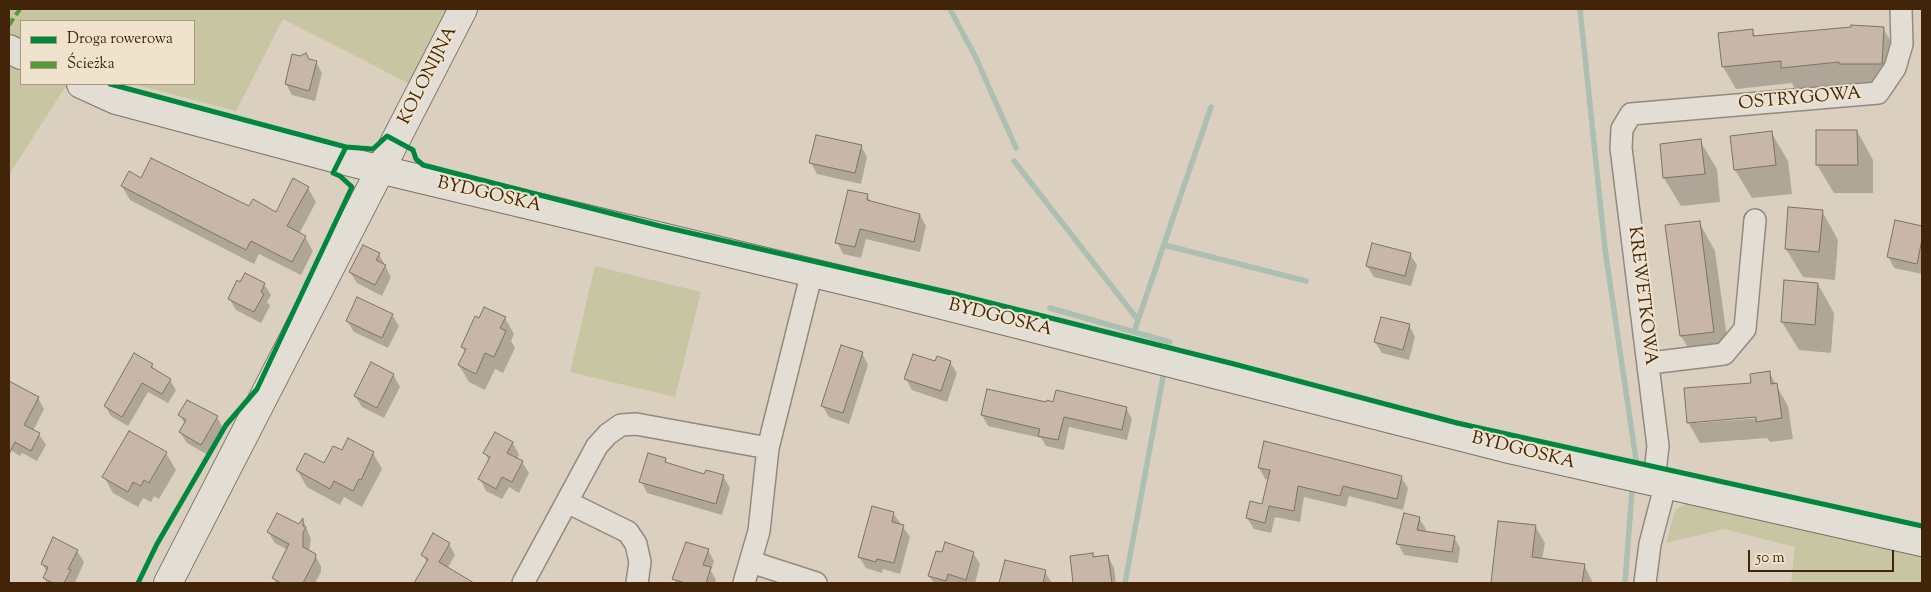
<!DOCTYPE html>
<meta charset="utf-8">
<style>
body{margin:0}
#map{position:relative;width:1931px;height:592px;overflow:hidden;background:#dbd0bf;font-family:"Sorts Mill Goudy",serif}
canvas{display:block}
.frame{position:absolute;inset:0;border:10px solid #422408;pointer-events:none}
.legend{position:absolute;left:20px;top:20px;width:175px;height:65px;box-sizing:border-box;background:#efe3ce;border:1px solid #aa977f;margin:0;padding:6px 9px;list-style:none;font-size:15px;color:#422408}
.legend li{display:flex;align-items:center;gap:10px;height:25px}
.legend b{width:25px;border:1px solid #aa977f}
.scale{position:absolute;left:1748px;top:550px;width:146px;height:22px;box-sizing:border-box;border:2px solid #422408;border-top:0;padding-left:6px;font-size:15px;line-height:18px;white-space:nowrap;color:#422408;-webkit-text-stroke:4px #efe3ce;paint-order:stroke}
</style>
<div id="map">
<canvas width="1931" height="592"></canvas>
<div class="frame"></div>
<ul class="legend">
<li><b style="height:6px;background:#00873e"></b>Droga rowerowa</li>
<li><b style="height:6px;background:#549b3a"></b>Ścieżka</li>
</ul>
<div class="scale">50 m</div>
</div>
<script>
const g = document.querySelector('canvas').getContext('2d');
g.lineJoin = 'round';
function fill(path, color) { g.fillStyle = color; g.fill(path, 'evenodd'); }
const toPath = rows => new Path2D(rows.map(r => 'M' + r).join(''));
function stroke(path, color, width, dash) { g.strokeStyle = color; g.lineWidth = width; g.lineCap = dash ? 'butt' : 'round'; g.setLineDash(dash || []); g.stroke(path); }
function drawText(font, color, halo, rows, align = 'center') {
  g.font = font + ' "Sorts Mill Goudy",serif'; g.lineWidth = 4; g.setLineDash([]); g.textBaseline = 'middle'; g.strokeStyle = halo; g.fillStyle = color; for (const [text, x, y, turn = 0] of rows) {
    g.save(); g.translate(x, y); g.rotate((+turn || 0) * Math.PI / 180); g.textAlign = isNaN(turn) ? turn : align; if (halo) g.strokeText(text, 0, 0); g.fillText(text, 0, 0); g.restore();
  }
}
const green = toPath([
 [9,9,447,9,410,84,283,19,236,111,133,84,194,84,194,21,21,21,21,84,67,84,9,175],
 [595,266,701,292,675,397,570,372],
 [1687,503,1922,548,1922,583,1791,583,1795,547,1724,529,1666,543,1675,510]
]);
const shadow = toPath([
 [1883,28,1896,51,1895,86,1853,86,1852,84,1795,90,1792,83,1736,89,1723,67,1752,30,1756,37],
 [309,60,316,62,322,73,315,101,292,95,286,84],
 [1857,131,1873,160,1873,193,1834,193,1817,165],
 [1771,132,1788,161,1792,194,1752,198,1735,170,1732,137],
 [1700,141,1717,169,1720,202,1681,206,1664,178],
 [861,146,867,157,861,184,817,174,811,163],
 [142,180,276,214,308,188,316,202,299,234,305,237,313,251,301,275,259,254,254,264,130,200,122,186],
 [867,195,871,202,920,215,926,226,920,252,866,239,861,258,843,254,837,242],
 [1822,211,1838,240,1835,280,1803,277,1786,249],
 [1699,222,1715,251,1730,360,1698,364,1681,336,1667,226],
 [1896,222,1922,228,1922,274,1894,268,1888,256],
 [379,254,391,277,382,296,357,283,350,272],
 [1410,254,1417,265,1411,286,1374,277,1367,266],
 [241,284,264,284,271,295,267,302,270,306,261,323,236,310,229,298],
 [1818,284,1834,313,1831,353,1799,350,1782,322],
 [392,315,399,326,388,348,354,332,347,321],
 [505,318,514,334,511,341,515,348,503,373,495,369,485,390,469,382,459,365,466,353,462,347,479,319],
 [1409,325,1415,337,1409,360,1382,353,1375,342],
 [862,353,868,365,849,424,829,417,822,405],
 [950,362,957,373,947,402,912,390,906,379],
 [152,365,155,371,170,380,176,390,168,403,148,392,128,426,111,416,105,406],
 [1769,372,1788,406,1793,439,1770,442,1767,438,1700,443,1688,422],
 [1762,415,1762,418,1696,423,1696,421],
 [393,374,400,387,384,418,362,407,355,396],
 [10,383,38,398,44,409,33,431,39,434,46,445,37,461,22,453,20,456,9,449],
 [1054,403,1126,408,1132,419,1127,440,1069,427,1064,450,1046,446,1041,438,988,426,982,415],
 [180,415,217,417,223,428,208,455,187,443,180,432,185,424],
 [495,434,513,443,519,455,517,459,522,462,529,473,519,493,509,487,502,499,486,491,480,479,489,461,485,453],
 [342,452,373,453,382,469,362,507,344,497,340,505,307,487,297,470,324,464],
 [166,453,176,470,159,499,154,496,151,502,143,498,138,507,113,493,104,477],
 [665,459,668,465,705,475,723,476,730,488,722,515,647,493,641,481],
 [1259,468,1401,477,1408,488,1403,510,1349,496,1346,507,1304,497,1300,522,1275,517,1271,533,1254,529,1247,518,1263,505,1269,480,1265,479],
 [893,513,910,537,900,574,883,569,882,573,866,568,859,557],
 [1419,518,1426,529,1425,533,1454,537,1460,548,1458,563,1404,555,1398,544],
 [303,520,311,539,309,551,315,555,321,566,321,572,315,583,276,583,274,578,288,550,275,543,268,532,300,526],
 [1499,522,1535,526,1545,543,1542,560,1584,565,1593,583,1492,583],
 [449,544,455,555,447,569,460,577,463,583,416,583,427,563,423,555],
 [708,550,714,561,711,571,716,580,715,583,676,583,674,579],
 [77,551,84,562,75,583,47,583,44,578,47,572,42,564],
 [973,553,980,564,975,583,934,583,929,576],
 [1093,554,1095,558,1108,556,1114,568,1116,583,1074,583,1071,557],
 [1006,561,1045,572,1052,583,1001,583]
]);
const stream = toPath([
 [950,9,976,58,1016,148],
 [1580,9,1605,249,1636,460],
 [1014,161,1138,320,1134,332,1170,342],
 [1164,245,1306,281],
 [1050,308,1134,332],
 [1138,320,1211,107],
 [1125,583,1164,372],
 [1625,583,1632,491]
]);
const building = toPath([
 [1851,25,1884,27,1882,64,1839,64,1839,62,1781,68,1781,61,1722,67,1718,33,1753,29,1753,36,1851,27,1851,25],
 [306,53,309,59,317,61,309,91,285,84,292,54,300,56,306,53],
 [1816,130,1857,130,1858,165,1816,165,1816,130],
 [1772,131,1776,165,1734,170,1730,136,1772,131],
 [816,135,862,145,855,173,809,163,816,135],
 [1701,139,1705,174,1663,178,1660,144,1701,139],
 [151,158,249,206,253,199,276,212,293,178,309,187,287,226,306,236,292,262,251,241,246,250,121,186,129,171,141,178,151,158],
 [848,190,868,194,867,200,920,214,914,242,860,229,855,247,835,243,848,190],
 [1788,207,1823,210,1819,252,1785,249,1788,207],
 [1895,220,1922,226,1922,239,1917,264,1887,257,1895,220],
 [1700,221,1714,332,1680,336,1665,225,1700,221],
 [1372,243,1411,253,1405,276,1366,266,1372,243],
 [363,245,380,253,376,260,386,265,375,285,349,272,363,245],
 [245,273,265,283,261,292,264,294,254,312,228,299,237,280,240,282,245,273],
 [1784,280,1818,283,1815,325,1781,322,1784,280],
 [357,297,393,314,382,338,346,321,357,297],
 [484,307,506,317,500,328,506,331,494,357,485,353,476,374,458,365,466,349,461,347,475,316,479,318,484,307],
 [1381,317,1410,324,1403,350,1374,342,1381,317],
 [841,345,863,352,843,413,821,406,841,345],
 [134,353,153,364,151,367,171,379,162,394,142,383,122,417,104,406,134,353],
 [913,354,935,361,937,356,951,361,941,391,904,379,913,354],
 [371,362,394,374,377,408,354,396,371,362],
 [1770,371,1771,384,1777,383,1782,418,1756,422,1756,417,1687,423,1684,388,1751,383,1750,374,1770,371],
 [9,381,39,397,24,425,40,433,31,451,15,442,9,454,9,381],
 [987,389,1046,402,1047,400,1053,402,1056,390,1127,407,1122,430,1064,417,1058,440,1038,436,1040,429,981,415,987,389],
 [187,400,218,416,201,445,179,432,186,420,178,415,187,400],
 [129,431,167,452,149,483,144,480,141,486,133,482,128,492,102,477,129,431],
 [495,432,513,442,507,453,523,461,512,482,502,477,496,489,478,479,490,457,483,453,495,432],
 [348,438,374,452,361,480,359,479,353,491,334,481,330,489,296,470,305,453,324,463,333,446,342,450,348,438],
 [1264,441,1402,476,1397,499,1343,486,1340,496,1298,486,1294,511,1269,506,1265,523,1246,518,1250,501,1262,504,1270,470,1258,468,1264,441],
 [648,453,666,458,665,462,704,474,706,470,724,475,716,504,639,482,648,453],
 [872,506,894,512,892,522,904,525,894,563,877,559,876,562,858,557,872,506],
 [277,513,299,524,303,518,303,526,306,527,303,533,303,547,316,554,315,560,303,583,281,583,272,578,289,544,267,532,277,513],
 [1404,513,1420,517,1417,530,1455,536,1452,552,1396,544,1404,513],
 [1498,521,1536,525,1532,557,1585,564,1582,583,1491,583,1498,521],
 [433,533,450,543,439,562,474,583,414,583,428,559,421,555,433,533],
 [53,537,78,550,68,569,71,570,64,583,53,583,43,578,48,567,41,564,53,537],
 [686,542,709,549,703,565,711,567,706,583,685,583,672,579,686,542],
 [945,542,974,552,966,580,948,574,946,581,928,576,936,551,942,552,945,542],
 [1093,553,1093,557,1108,555,1112,583,1073,583,1070,556,1093,553],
 [1005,560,1046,570,1043,583,999,583,1005,560]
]);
const street = toPath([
 [1650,363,1724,354,1745,329,1755,220],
 [1654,481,1658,446,1621,148,1622,129,1631,114,1878,93,1895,68,1902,44,1901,9],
 [567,502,628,532,636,544,640,562,637,583],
 [751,562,816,583],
 [523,583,597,446,608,434,621,425,636,424,768,448],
 [744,583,759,531,768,448,812,272],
 [1645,583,1650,544,1666,483]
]);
const secondary = toPath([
 [9,49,21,55],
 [81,84,116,100,341,160,879,289,1505,448,1922,542],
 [168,583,463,9]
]);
const quiet = toPath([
 [9,25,20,9]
]);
const cycleway = toPath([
 [110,84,346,147,373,149,387,136,413,150,416,159,423,165,660,226,947,292,1234,364,1457,423,1922,526],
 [138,583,157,544,226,425,257,389,352,187,340,176,333,173,346,147]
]);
const streetNames = [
 ["KOLONIJNA",429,76,-63],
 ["OSTRYGOWA",1800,100,-5],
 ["BYDGOSKA",489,196,13],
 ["KREWETKOWA",1641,296,83],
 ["BYDGOSKA",1000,319,14],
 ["BYDGOSKA",1523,452,14]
];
fill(green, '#c8c5a2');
fill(shadow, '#0003');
stroke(stream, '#abbfb3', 5.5);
fill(building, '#c8b7a9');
stroke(building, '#7c7265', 1);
stroke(street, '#94897c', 24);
stroke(secondary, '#7c7265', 30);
stroke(street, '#e3ded5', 21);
stroke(secondary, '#e3ded5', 28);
stroke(quiet, '#549b3a', 4, [8, 4]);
stroke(cycleway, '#00873e', 5);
drawText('18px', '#422408', '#efe3ce', streetNames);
</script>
